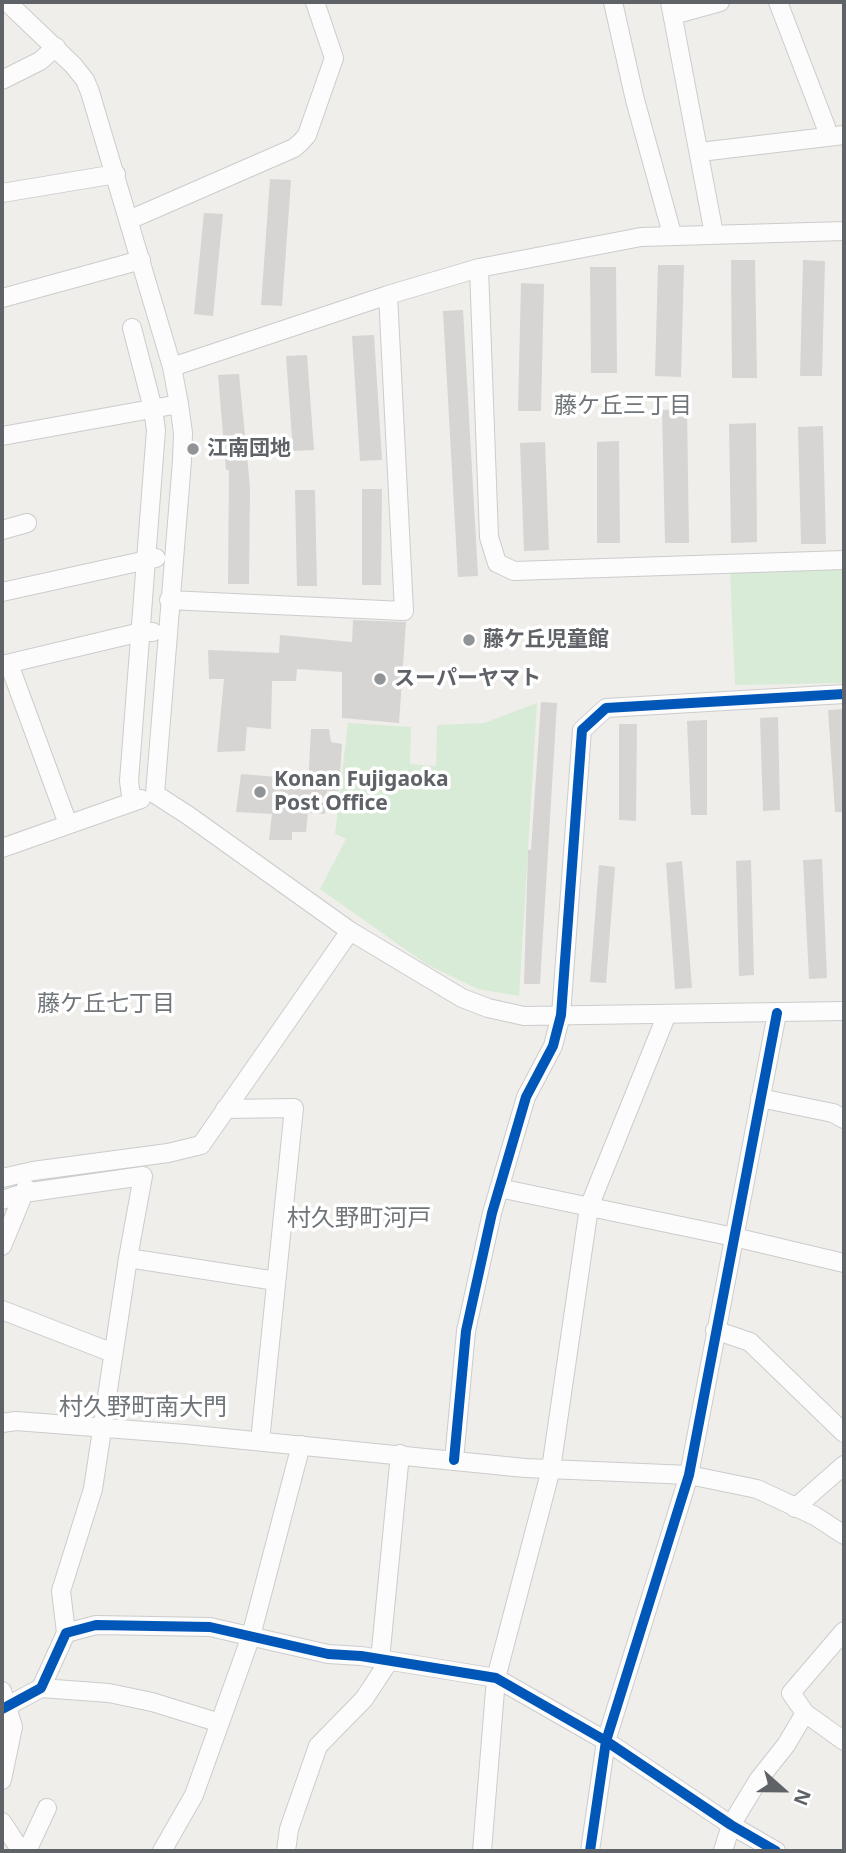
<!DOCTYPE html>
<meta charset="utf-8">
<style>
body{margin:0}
#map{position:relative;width:846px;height:1853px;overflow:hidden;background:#efeeea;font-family:"Noto Sans",sans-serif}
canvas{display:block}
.frame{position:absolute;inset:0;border:4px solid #5f6368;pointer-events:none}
.north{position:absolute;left:748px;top:1755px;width:70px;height:70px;-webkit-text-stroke:5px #fff;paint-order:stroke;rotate:111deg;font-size:19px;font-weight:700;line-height:28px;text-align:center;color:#5f6368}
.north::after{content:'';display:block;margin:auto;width:24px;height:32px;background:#5f6368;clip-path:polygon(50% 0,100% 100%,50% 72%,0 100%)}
</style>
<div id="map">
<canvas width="846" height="1853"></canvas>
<div class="frame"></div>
<div class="north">N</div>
</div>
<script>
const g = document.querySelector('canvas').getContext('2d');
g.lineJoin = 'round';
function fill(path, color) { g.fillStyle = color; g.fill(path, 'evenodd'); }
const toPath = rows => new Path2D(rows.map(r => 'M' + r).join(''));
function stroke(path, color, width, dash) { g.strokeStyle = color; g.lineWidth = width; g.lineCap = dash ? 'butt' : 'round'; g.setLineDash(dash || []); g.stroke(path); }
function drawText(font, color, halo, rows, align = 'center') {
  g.font = font + ' "Noto Sans","Noto Sans JP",sans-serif'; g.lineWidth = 7; g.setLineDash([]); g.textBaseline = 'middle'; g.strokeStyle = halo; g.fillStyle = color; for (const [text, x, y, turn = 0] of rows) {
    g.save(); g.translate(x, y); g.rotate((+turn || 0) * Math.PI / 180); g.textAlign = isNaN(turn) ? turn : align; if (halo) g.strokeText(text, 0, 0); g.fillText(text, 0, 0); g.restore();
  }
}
const green = toPath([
 [844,566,844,683,735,685,730,570],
 [537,703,519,996,478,989,426,964,320,889,346,839,335,834,348,723,411,727,410,764,436,766,437,725,484,723]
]);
const building = toPath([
 [270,179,291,180,282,306,261,305],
 [204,213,223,214,213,316,194,314],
 [731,260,755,260,757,378,732,378],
 [803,260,825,261,822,376,800,376],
 [658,265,684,265,681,377,655,376],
 [590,267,616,267,617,373,591,373],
 [521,283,544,284,541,411,518,411],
 [463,310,478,576,458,577,443,311],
 [374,335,382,460,360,461,352,336],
 [307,355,314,450,293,451,286,356],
 [239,374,250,487,249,584,228,584,229,470,226,470,218,375],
 [687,409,689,543,665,543,662,410],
 [756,423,757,542,731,543,729,424],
 [823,426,826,544,801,544,798,427],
 [619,441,620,543,597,543,597,442],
 [545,442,549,550,524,551,520,443],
 [362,489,382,489,381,585,362,585],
 [295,490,315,490,317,586,297,586],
 [353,620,406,622,399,723,342,718,342,672,297,669,296,681,272,681,271,729,247,727,245,751,217,752,224,679,209,679,208,650,279,653,280,635,352,642],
 [541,702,557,703,540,984,524,984,528,850,531,850],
 [844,709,844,812,835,812,828,710],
 [778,717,780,810,763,811,760,718],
 [707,720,707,815,691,815,687,721],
 [619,724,637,724,636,821,619,820],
 [311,729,329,729,331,742,342,744,339,791,327,791,325,814,308,813,306,832,292,832,292,840,269,840,272,814,236,812,241,774,278,777,278,785,308,787],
 [822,859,827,978,809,979,803,860],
 [751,860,754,975,739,976,736,861],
 [682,861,692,988,675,989,666,863],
 [599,865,615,867,606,983,590,982]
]);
const minor = toPath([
 [7,2,73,65,85,80,90,92,172,367,179,404,183,433,182,461,155,794],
 [613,2,635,100,672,234],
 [670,2,714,234],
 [778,2,826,127,825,137],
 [673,15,720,2],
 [2,80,40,61,56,47],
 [700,152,844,135],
 [2,193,116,174],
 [129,220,294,148,301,142,307,135,334,58,315,2],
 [479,268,489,537,497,563,514,571,844,560],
 [2,298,141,260],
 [132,328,153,409,156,430,129,781,132,802],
 [172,367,388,295,479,268,641,237,844,231],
 [2,436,179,404],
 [2,530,27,523],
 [2,592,156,558],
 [169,600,404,611,388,295],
 [9,664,68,824],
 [2,665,141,632,153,632],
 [155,794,189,816,350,931,462,998,488,1008,524,1016,844,1011],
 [2,848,141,799],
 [760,1098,833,1113,844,1119],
 [225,1109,294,1108,260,1441],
 [2,1178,33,1171,168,1153,201,1145,350,931],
 [499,1188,734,1237,844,1263],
 [2,1200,24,1193,143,1176,128,1258],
 [2,1246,26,1188],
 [2,1310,113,1353],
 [715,1330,750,1342,844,1433],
 [2,1423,16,1421,184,1434,525,1468,689,1475,757,1489,815,1516,844,1535],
 [454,1460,466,1331,492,1213,526,1097,553,1046,561,1015,582,730,606,708,844,694],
 [795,1508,844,1465],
 [66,1633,61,1591,93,1489,128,1258,276,1281],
 [380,1660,400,1454],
 [41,1688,109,1693,152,1702,220,1723],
 [2,1691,13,1727,2,1780],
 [2,1709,41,1688,66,1633,96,1625,210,1627,328,1654,361,1656,496,1678,606,1741,731,1825,776,1851],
 [805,1713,844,1741],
 [2,1822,21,1851],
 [27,1851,47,1808],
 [162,1851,194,1795,251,1636,301,1445],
 [286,1851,289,1829,318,1746,364,1699,389,1661],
 [482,1851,496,1678,551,1469,589,1207,667,1014],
 [590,1851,606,1741,689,1475,777,1013],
 [723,1851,731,1825,759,1779,786,1745,805,1713,791,1693,844,1631]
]);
const cycleway = toPath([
 [454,1460,466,1331,492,1213,526,1097,553,1046,561,1015,582,730,606,708,844,694],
 [2,1709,41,1688,66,1633,96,1625,210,1627,328,1654,361,1656,496,1678,606,1741,731,1825,776,1851],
 [590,1851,606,1741,689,1475,777,1013]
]);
const markers = [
 [193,449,7,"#919496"],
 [469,640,7,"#919496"],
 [380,679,7,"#919496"],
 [260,792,7,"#919496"]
];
const poiNames = [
 ["江南団地",207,449],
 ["藤ケ丘児童館",483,640],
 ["スーパーヤマト",394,679],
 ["Konan Fujigaoka",274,780],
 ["Post Office",274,804]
];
const neighbourhoodNames = [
 ["藤ケ丘三丁目",623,406],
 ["藤ケ丘七丁目",106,1004]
];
const quarterNames = [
 ["村久野町河戸",359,1219],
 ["村久野町南大門",143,1408]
];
fill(green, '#d8ebd6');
fill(building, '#d6d5d3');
stroke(minor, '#cbcccc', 20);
stroke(minor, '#fdfcfc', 18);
stroke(cycleway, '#0057b8', 10);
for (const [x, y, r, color] of markers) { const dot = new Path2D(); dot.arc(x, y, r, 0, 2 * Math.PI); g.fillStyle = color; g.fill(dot); stroke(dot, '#fff', 2.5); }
drawText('bold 21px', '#5f6368', '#fff', poiNames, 'left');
drawText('23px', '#70757a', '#fff', neighbourhoodNames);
drawText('24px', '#70757a', '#fff', quarterNames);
</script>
